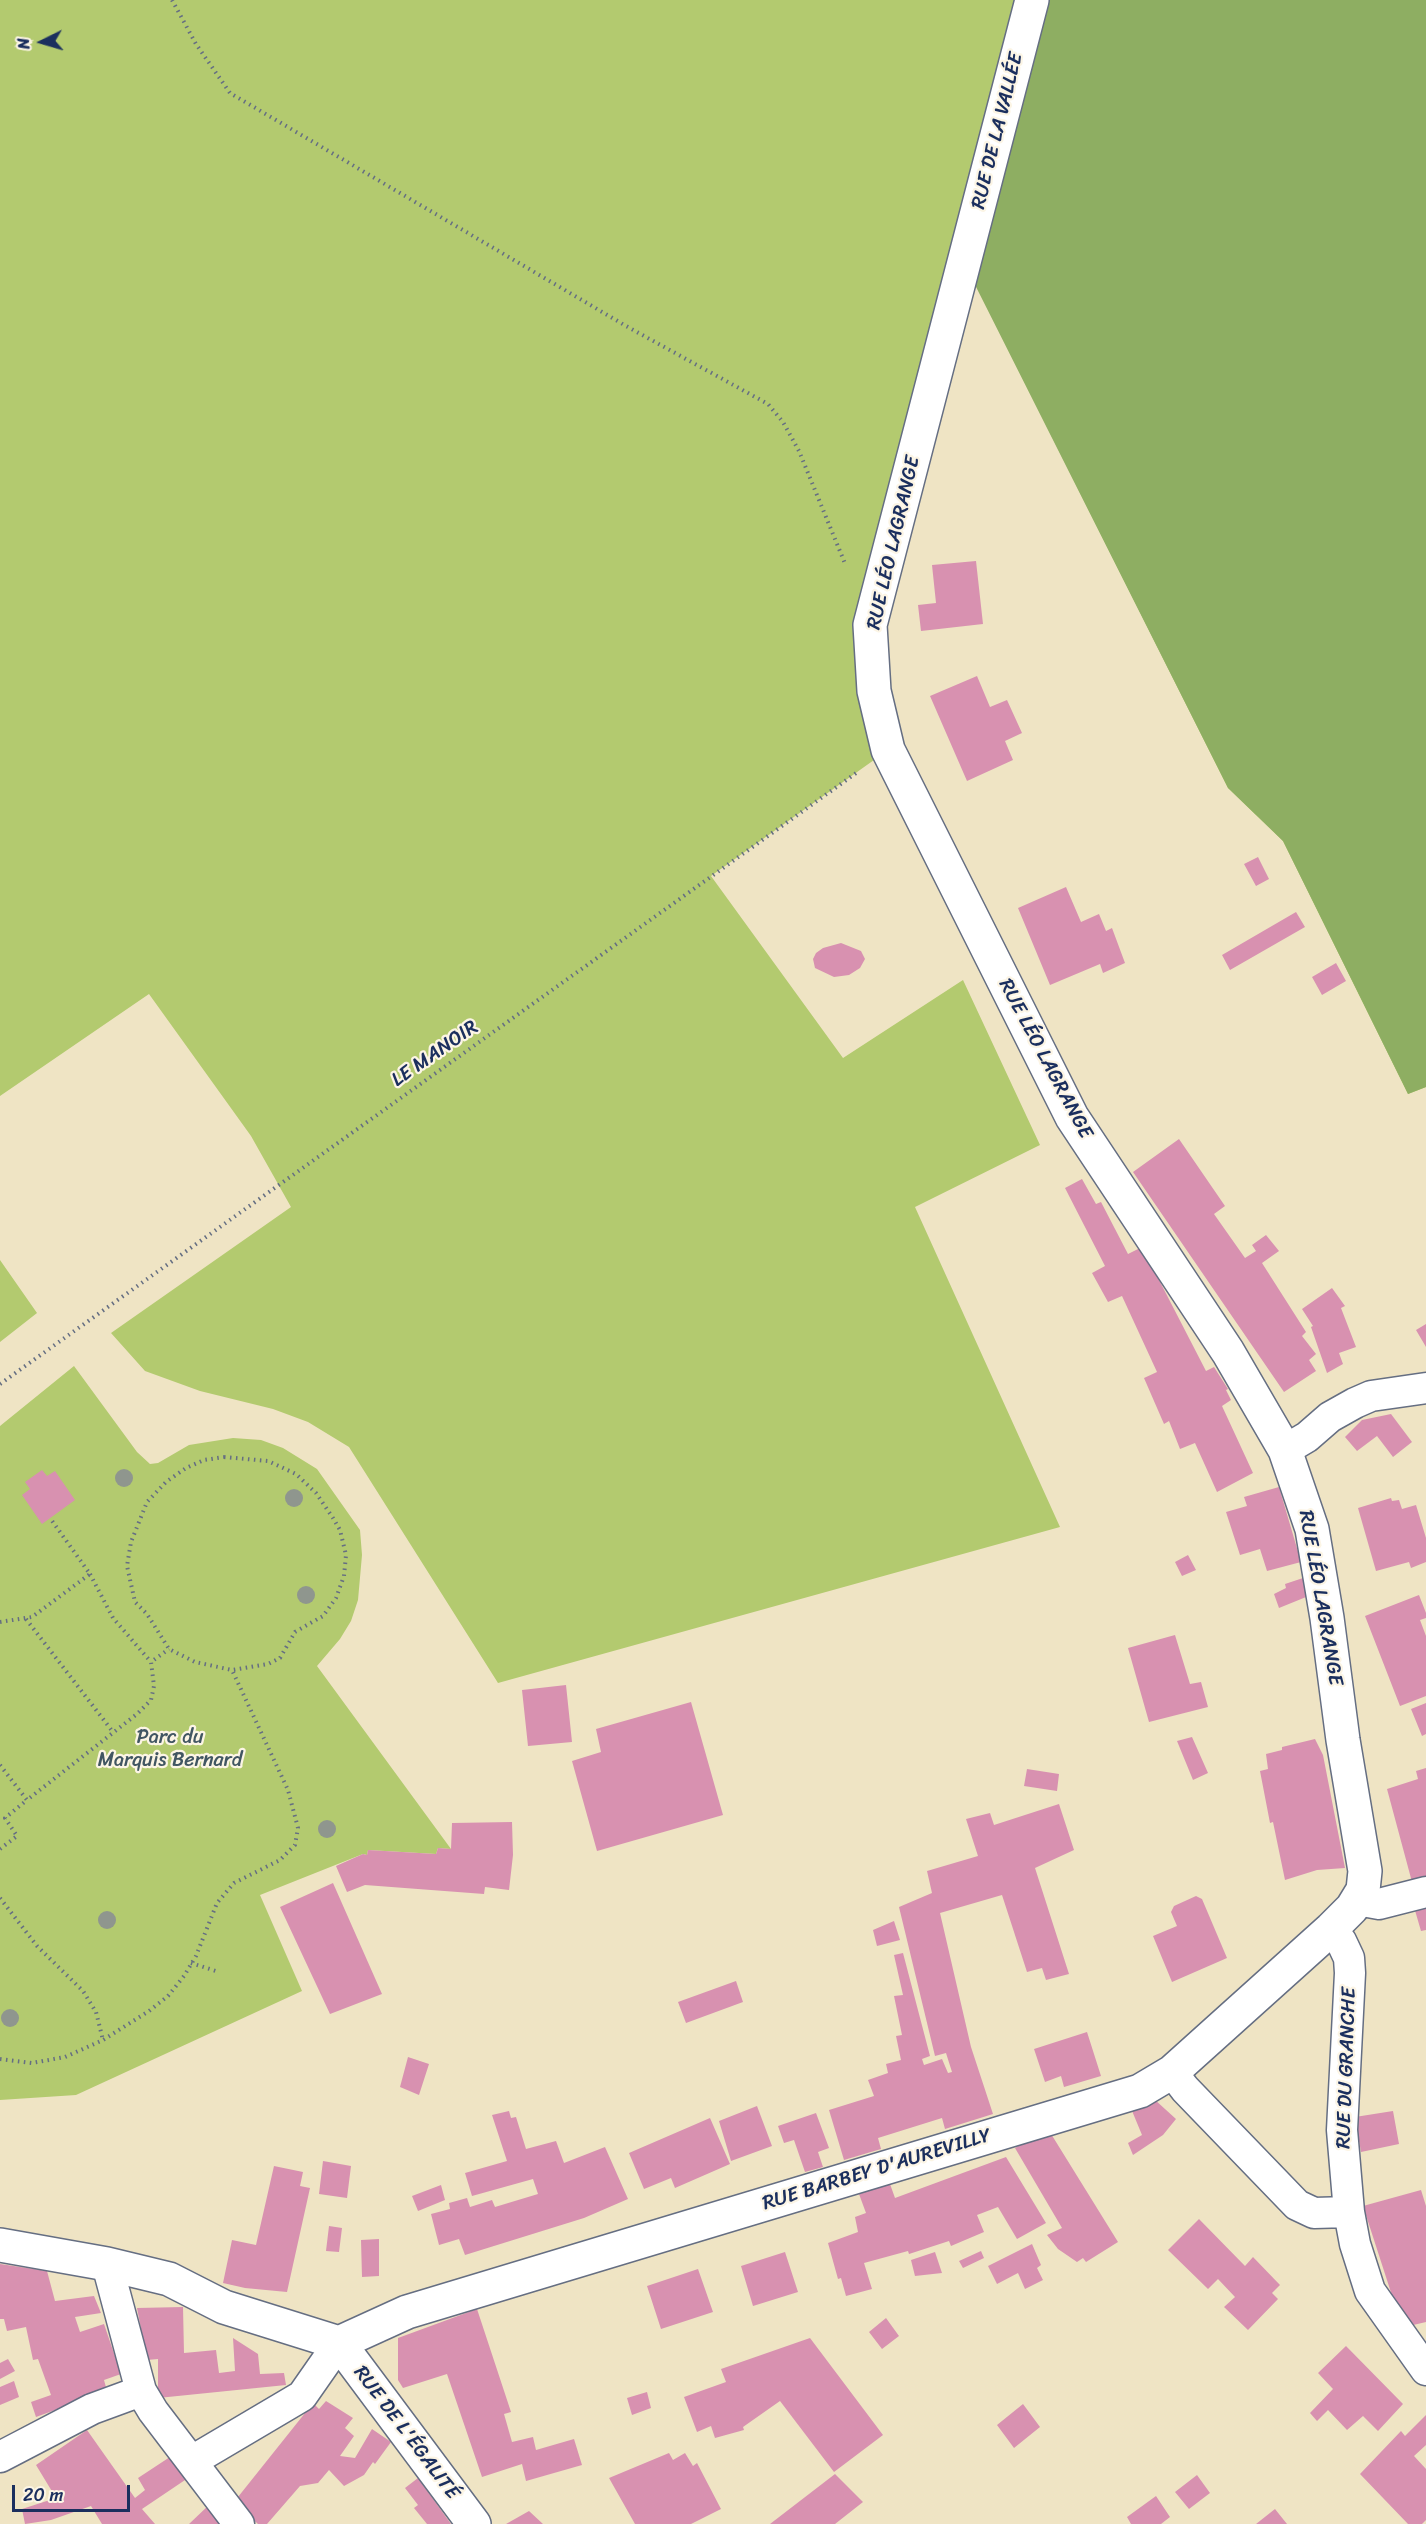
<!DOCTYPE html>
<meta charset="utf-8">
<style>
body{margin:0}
#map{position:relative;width:1426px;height:2524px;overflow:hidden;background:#efe4c4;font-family:Sriracha,sans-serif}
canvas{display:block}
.north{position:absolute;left:12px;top:12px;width:60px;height:60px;-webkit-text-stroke:4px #fcf5e5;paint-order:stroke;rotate:265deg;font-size:16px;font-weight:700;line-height:24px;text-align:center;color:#1b2f5e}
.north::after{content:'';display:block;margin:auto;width:21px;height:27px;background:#1b2f5e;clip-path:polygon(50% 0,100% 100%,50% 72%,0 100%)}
.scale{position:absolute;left:12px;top:2485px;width:118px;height:27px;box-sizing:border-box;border:3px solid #1b2f5e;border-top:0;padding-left:8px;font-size:18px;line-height:21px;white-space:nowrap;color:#1b2f5e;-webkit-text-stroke:4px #fcf5e5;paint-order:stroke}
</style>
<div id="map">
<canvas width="1426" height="2524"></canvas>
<div class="north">N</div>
<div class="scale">20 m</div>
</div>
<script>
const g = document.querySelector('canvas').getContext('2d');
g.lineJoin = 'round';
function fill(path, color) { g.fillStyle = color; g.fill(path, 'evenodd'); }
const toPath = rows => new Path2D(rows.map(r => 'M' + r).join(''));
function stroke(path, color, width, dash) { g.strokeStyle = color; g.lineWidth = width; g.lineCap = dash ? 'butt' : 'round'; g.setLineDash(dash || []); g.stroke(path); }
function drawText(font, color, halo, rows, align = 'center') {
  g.font = font + ' Sriracha,sans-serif'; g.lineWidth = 4.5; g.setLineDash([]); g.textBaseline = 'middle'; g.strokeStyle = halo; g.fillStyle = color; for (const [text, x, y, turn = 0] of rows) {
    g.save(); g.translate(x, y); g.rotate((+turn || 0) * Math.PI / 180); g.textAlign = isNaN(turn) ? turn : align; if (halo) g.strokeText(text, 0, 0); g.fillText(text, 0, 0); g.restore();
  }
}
const green = toPath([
 [0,0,1426,0,1426,1087,1408,1094,1283,841,1228,788,965,263,870,625,888,750,711,876,843,1058,963,980,1040,1145,915,1207,1060,1527,498,1683,349,1447,308,1422,273,1409,200,1391,145,1371,111,1333,291,1207,251,1136,149,994,0,1096],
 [0,1260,37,1313,0,1342],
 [74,1366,137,1452,150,1464,158,1463,189,1445,233,1438,261,1440,283,1448,317,1469,360,1530,362,1555,358,1600,351,1621,340,1639,317,1666,451,1849,438,1848,436,1854,368,1850,367,1855,363,1854,260,1895,302,1991,76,2095,0,2100,0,1426]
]);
const forest = toPath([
 [1032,0,1426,0,1426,1087,1408,1094,1283,841,1228,788,964,263]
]);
const building = toPath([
 [976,561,983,624,921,631,918,605,936,603,932,565],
 [977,676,990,707,1007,700,1022,733,1005,741,1013,760,967,781,930,696],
 [1258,857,1269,879,1256,886,1244,864],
 [1066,887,1081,922,1099,914,1106,931,1112,928,1125,963,1103,973,1100,964,1050,985,1018,908],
 [1296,912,1305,927,1230,970,1222,955],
 [841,943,861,951,865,959,860,968,849,975,834,977,815,968,813,959,816,953,823,948],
 [1336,963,1346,981,1322,995,1312,977],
 [1179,1139,1225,1206,1214,1214,1245,1258,1256,1251,1252,1245,1266,1235,1279,1251,1262,1263,1306,1332,1302,1336,1316,1354,1309,1360,1316,1371,1284,1392,1133,1172],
 [1082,1179,1096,1204,1101,1202,1128,1254,1142,1247,1206,1371,1214,1367,1228,1389,1226,1390,1231,1400,1222,1406,1253,1473,1217,1492,1195,1443,1180,1449,1169,1421,1164,1424,1144,1378,1157,1372,1122,1296,1108,1302,1092,1273,1105,1266,1065,1188],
 [1332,1288,1345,1306,1341,1308,1356,1347,1339,1353,1343,1364,1327,1373,1311,1327,1313,1326,1302,1309],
 [1426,1324,1426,1347,1416,1330],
 [1391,1414,1412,1442,1393,1457,1377,1436,1357,1451,1345,1437,1362,1420],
 [42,1470,47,1476,55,1471,75,1500,42,1524,22,1495,30,1489,25,1482],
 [1279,1487,1301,1562,1267,1571,1260,1549,1240,1555,1226,1512,1247,1506,1244,1497],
 [1391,1498,1392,1501,1399,1500,1402,1509,1416,1505,1426,1538,1426,1562,1411,1568,1409,1562,1376,1571,1358,1508],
 [1188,1555,1196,1570,1182,1576,1175,1562],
 [1306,1577,1311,1595,1279,1608,1274,1594,1286,1588,1285,1584],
 [1419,1595,1426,1613,1426,1618,1420,1620,1426,1636,1426,1696,1400,1706,1365,1616],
 [1175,1635,1190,1684,1201,1682,1208,1707,1149,1722,1128,1648],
 [566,1685,572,1742,528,1746,522,1690],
 [691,1702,723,1815,597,1851,572,1761,601,1752,596,1729],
 [1426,1703,1426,1734,1422,1736,1411,1709],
 [1192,1737,1208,1773,1193,1780,1177,1741],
 [1315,1739,1323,1755,1345,1868,1317,1870,1285,1880,1273,1822,1270,1823,1260,1771,1268,1769,1266,1754,1282,1750,1282,1747],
 [1426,1768,1426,1878,1412,1882,1387,1789,1418,1779,1416,1771],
 [1027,1769,1059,1774,1057,1791,1024,1786],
 [1059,1804,1074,1850,1035,1868,1069,1974,1046,1980,1042,1968,1027,1972,1002,1895,940,1913,971,2047,993,2114,945,2129,942,2118,878,2138,881,2149,844,2160,829,2110,874,2096,868,2080,888,2073,886,2064,901,2060,896,2036,902,2035,894,1996,903,1995,894,1955,903,1953,930,2056,922,2059,924,2065,942,2059,948,2073,952,2072,946,2053,935,2056,899,1907,932,1893,927,1871,978,1856,966,1819,990,1813,994,1825],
 [512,1822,513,1855,509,1890,485,1887,484,1894,365,1885,347,1892,336,1866,363,1854,367,1855,368,1850,436,1854,438,1848,451,1849,452,1823],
 [333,1883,382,1994,330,2014,280,1907],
 [1196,1896,1202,1899,1227,1958,1172,1982,1153,1936,1177,1926,1171,1912,1174,1906],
 [1426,1904,1426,1930,1421,1931,1414,1907],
 [894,1921,900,1940,877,1946,873,1930],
 [736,1981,743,2002,686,2023,678,2002],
 [1087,2032,1101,2076,1064,2087,1061,2076,1045,2082,1034,2049],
 [408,2057,429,2064,419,2095,400,2087],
 [1154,2099,1176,2119,1163,2135,1133,2155,1128,2143,1142,2135,1130,2106],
 [757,2106,772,2146,731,2161,719,2121],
 [509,2111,511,2118,516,2117,526,2149,556,2141,564,2163,605,2147,628,2199,584,2218,465,2255,459,2239,439,2245,431,2214,450,2209,449,2203,467,2198,470,2207,492,2200,495,2207,538,2194,533,2179,472,2196,465,2173,507,2161,492,2115],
 [1393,2111,1399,2144,1361,2152,1355,2117],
 [816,2113,829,2148,818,2152,823,2167,805,2172,794,2140,784,2143,778,2126],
 [710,2118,730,2164,675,2188,671,2178,644,2189,629,2153],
 [1048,2129,1118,2242,1086,2262,1083,2258,1077,2262,1058,2249,1047,2235,1062,2228,1015,2148],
 [1006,2157,1046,2223,1017,2239,998,2207,977,2215,984,2232,951,2246,949,2241,909,2254,908,2251,864,2263,872,2289,846,2296,841,2278,838,2279,828,2243,858,2232,855,2217,866,2213,859,2194,890,2184,895,2198],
 [323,2161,351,2166,347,2198,319,2194],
 [274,2166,303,2172,300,2186,310,2188,287,2292,245,2288,223,2283,232,2240,256,2245],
 [441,2185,445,2200,418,2211,412,2196],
 [1421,2190,1426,2206,1426,2322,1409,2326,1397,2311,1363,2206],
 [1199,2219,1245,2266,1253,2257,1280,2285,1272,2293,1278,2299,1248,2330,1224,2307,1235,2297,1218,2279,1208,2289,1168,2250],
 [329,2226,342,2228,339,2252,326,2251],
 [379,2239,379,2276,362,2277,361,2240],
 [1032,2244,1041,2265,1037,2268,1043,2280,1025,2289,1018,2273,997,2284,988,2266],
 [981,2251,984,2258,963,2268,959,2261],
 [785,2252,798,2292,753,2306,741,2266],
 [935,2252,942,2273,915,2276,911,2260],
 [0,2264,47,2271,55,2301,94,2296,101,2313,75,2317,80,2332,104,2324,121,2374,104,2380,107,2391,36,2417,31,2402,51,2395,38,2359,33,2360,26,2327,7,2331,4,2319,0,2319],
 [698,2269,713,2312,661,2329,647,2286],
 [183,2307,184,2353,216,2350,219,2373,235,2371,233,2338,258,2354,260,2374,284,2373,286,2385,158,2398,158,2359,147,2360,137,2308],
 [477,2309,511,2412,504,2414,512,2442,533,2437,536,2450,574,2439,582,2465,526,2481,522,2464,482,2477,447,2374,403,2388,398,2380,398,2338],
 [886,2318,899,2336,882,2349,869,2332],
 [810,2338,883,2435,834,2472,780,2401,743,2427,744,2430,715,2438,711,2426,697,2432,684,2397,726,2382,721,2369],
 [1346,2346,1403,2404,1378,2431,1363,2416,1347,2430,1328,2410,1317,2421,1310,2413,1333,2389,1318,2373],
 [8,2359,15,2371,0,2379,0,2363],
 [14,2381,19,2397,0,2405,0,2387],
 [647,2392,651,2408,632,2415,627,2398],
 [326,2401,353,2418,345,2428,354,2436,340,2456,355,2458,372,2429,391,2442,375,2464,373,2462,364,2475,344,2486,329,2470,318,2483,300,2486,267,2524,258,2524,234,2502,313,2403,319,2409],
 [1023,2404,1040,2427,1014,2448,997,2425],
 [1426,2415,1426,2445,1414,2456,1426,2469,1426,2520,1422,2524,1408,2524,1360,2474,1401,2431,1405,2436],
 [87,2430,135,2498,145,2490,138,2478,176,2453,191,2476,142,2509,155,2524,102,2524,91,2506,51,2520,25,2524,22,2509,56,2498,36,2465],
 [669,2453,673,2460,685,2453,693,2466,697,2463,721,2509,691,2524,635,2524,609,2478],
 [835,2474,863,2502,835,2524,770,2524],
 [1197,2475,1210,2493,1189,2509,1175,2492],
 [418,2478,451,2524,427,2524,414,2508,418,2505,405,2488],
 [1156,2496,1170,2517,1161,2524,1131,2524,1127,2517],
 [210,2504,227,2524,189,2524],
 [1275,2509,1287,2524,1256,2524],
 [529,2511,543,2524,506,2524]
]);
const path = toPath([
 [172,0,196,44,230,93,626,326,768,404,783,422,799,451,846,566],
 [0,1384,859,771],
 [224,1457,268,1461,296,1474,316,1493,333,1518,340,1530,346,1555,344,1576,336,1598,323,1616,295,1632,280,1658,268,1664,232,1670,195,1662,169,1649,147,1614,135,1602,127,1566,131,1542,147,1502,166,1482,186,1468,204,1460,224,1457],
 [90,1574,113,1618,151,1662],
 [26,1619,113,1732],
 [0,1622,32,1617,90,1574,50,1518],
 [0,1765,27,1800,137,1714,151,1700,154,1686,151,1662,169,1649],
 [0,1849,17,1836,5,1818,27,1800],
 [0,1898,37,1946,83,1991,96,2012,103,2040],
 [191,1963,219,1972],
 [0,2059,32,2063,65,2057,103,2040,149,2011,168,1996,184,1976,196,1956,217,1903,234,1883,280,1860,295,1845,298,1828,288,1790,232,1670]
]);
const minor = toPath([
 [1285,1450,1307,1437,1330,1417,1355,1403,1371,1396,1426,1388],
 [1357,1900,1379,1904,1426,1892],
 [1331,1929,1341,1941,1349,1958,1350,1973,1342,2130,1349,2212,1355,2244,1370,2291,1426,2370],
 [1172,2072,1185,2089,1297,2205,1314,2213,1349,2212],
 [107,2264,141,2391,153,2411,239,2524],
 [0,2457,92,2409,141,2391],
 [192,2461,302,2396,339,2343]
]);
const tertiary = toPath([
 [0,2245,107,2264,169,2279,224,2307,339,2343],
 [339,2343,407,2312,1140,2091,1172,2072,1331,1929,1352,1908,1363,1890,1365,1871,1343,1740,1327,1618,1312,1529,1285,1450,1228,1352,1072,1117,888,750,874,691,870,625,1032,0],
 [339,2343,474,2524]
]);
const trees = [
 [124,1478],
 [294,1498],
 [306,1595],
 [327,1829],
 [107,1920],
 [10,2018]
];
const streetNames = [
 ["RUE DE LA VALLÉE",998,131,-76],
 ["RUE LÉO LAGRANGE",894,543,-77],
 ["LE MANOIR",435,1054,-35],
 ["RUE LÉO LAGRANGE",1045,1059,62],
 ["RUE LÉO LAGRANGE",1320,1598,80],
 ["RUE DU GRANCHE",1347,2068,-88],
 ["RUE BARBEY D'AUREVILLY",877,2170,-17],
 ["RUE DE L'ÉGALITÉ",406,2433,53]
];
const parkNames = [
 ["Parc du",170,1738],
 ["Marquis Bernard",170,1761]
];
fill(green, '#b3ca6f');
fill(forest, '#8eae62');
fill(building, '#d891b0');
stroke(minor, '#656e82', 33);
stroke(tertiary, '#656e82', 36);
stroke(path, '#656e82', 4, [1.5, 4.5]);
stroke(minor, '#fff', 30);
stroke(tertiary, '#fff', 33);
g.fillStyle = '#8f968e';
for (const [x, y] of trees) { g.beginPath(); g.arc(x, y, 9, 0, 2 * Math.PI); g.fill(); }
drawText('20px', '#1b2f5e', '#fcf5e5', streetNames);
drawText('20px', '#415662', '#fcf5e5', parkNames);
</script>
